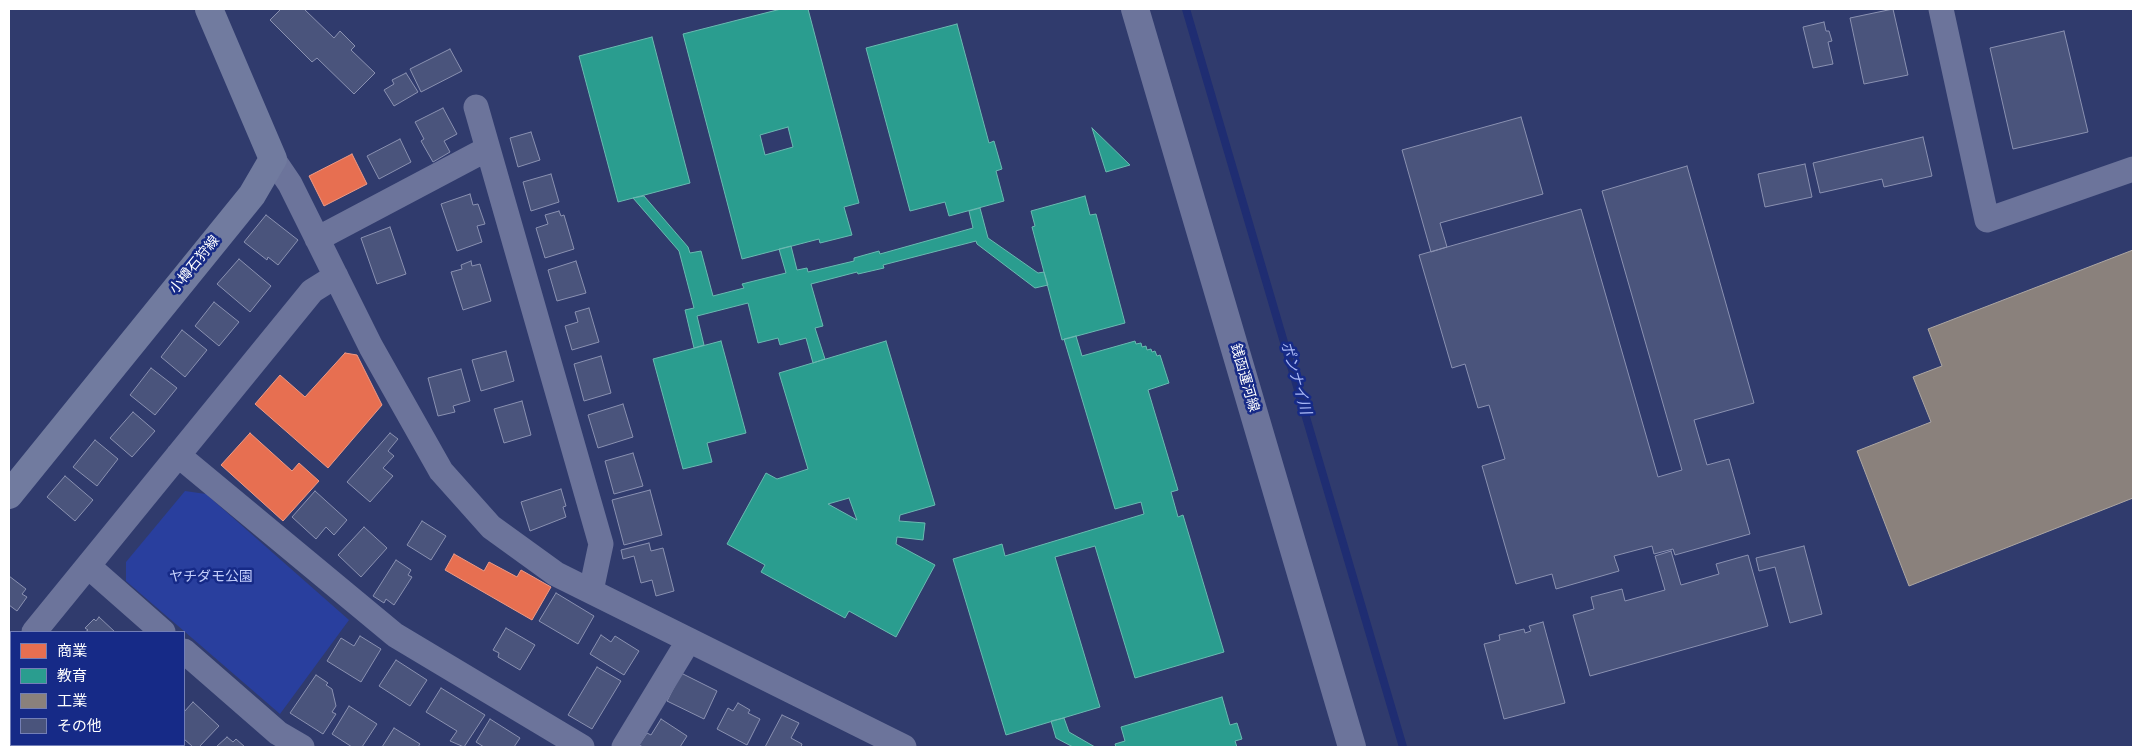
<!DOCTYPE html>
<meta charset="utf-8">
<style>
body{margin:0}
#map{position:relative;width:2142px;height:756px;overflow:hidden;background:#303b6d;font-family:Poppins,"Noto Sans JP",sans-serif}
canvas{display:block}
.frame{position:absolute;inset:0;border:10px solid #fff;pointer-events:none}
.legend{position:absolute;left:10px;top:631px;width:175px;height:115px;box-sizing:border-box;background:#162a87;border:1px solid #737fb7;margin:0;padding:6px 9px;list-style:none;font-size:15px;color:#fff}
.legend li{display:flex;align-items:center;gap:10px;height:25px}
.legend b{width:25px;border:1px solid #737fb7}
</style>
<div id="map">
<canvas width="2142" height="756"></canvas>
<div class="frame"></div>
<ul class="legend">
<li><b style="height:14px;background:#e76f51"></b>商業</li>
<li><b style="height:14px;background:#2a9d8f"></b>教育</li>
<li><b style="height:14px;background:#8a817c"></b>工業</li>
<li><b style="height:14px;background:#4a547c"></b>その他</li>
</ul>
</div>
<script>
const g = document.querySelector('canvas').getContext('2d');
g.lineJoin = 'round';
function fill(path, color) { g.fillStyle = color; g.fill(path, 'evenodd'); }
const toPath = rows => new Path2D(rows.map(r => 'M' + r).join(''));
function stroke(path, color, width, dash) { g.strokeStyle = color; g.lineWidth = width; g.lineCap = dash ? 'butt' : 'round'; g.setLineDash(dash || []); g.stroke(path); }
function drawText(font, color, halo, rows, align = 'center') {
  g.font = font + ' Poppins,"Noto Sans JP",sans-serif'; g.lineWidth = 5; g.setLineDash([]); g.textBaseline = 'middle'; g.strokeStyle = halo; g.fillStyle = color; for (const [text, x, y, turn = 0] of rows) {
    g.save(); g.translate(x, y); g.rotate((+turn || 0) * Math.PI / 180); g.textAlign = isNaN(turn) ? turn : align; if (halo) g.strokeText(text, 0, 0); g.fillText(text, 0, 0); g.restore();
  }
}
const green = toPath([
 [185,491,206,494,349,620,280,714,126,581,126,562]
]);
const shops = toPath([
 [352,154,367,184,324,206,309,176,352,154],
 [345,353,357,355,382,405,328,468,255,404,280,375,305,397,345,353],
 [250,433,292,471,299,463,319,481,283,521,221,465,250,433],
 [454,554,484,571,489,562,517,577,521,570,551,587,532,620,445,570,454,554]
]);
const schools = toPath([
 [781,9,808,9,859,203,844,207,852,235,820,243,819,239,742,259,683,34,781,9],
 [788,127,793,147,765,155,760,135,788,127],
 [957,24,989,143,994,141,1002,169,996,171,1004,201,949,216,945,202,910,211,866,48,957,24],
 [652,37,690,183,618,202,579,56,652,37],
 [1092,128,1130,165,1106,172,1092,128],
 [644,196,688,247,690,253,701,251,713,296,744,288,742,284,786,273,779,249,791,246,797,270,807,268,808,272,854,261,854,258,879,251,880,254,973,228,969,211,980,208,988,238,1038,273,1044,272,1048,285,1035,288,977,244,976,241,883,265,884,268,858,274,857,272,811,284,823,326,815,328,825,359,813,363,806,338,780,345,778,338,758,343,748,303,697,316,704,345,694,348,685,310,694,308,679,251,633,198,644,196],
 [1085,196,1090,215,1096,214,1125,323,1062,340,1032,227,1035,226,1031,211,1085,196],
 [1076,336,1082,356,1135,341,1136,344,1141,343,1142,347,1146,346,1147,350,1151,349,1152,352,1155,351,1157,356,1160,355,1169,383,1148,390,1178,490,1171,492,1178,517,1183,515,1224,652,1135,678,1095,546,1055,557,1100,707,1006,735,953,559,1002,544,1005,556,1144,514,1141,502,1115,509,1064,339,1076,336],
 [721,341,746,433,707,443,712,462,683,469,653,359,721,341],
 [886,341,935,505,900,515,899,521,925,523,923,540,897,537,896,544,935,565,896,637,849,611,845,618,761,572,765,565,727,544,766,473,777,479,808,469,779,373,886,341],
 [849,498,857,520,828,504,849,498],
 [1222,697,1230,725,1237,723,1242,739,1235,741,1237,747,1116,747,1115,744,1125,741,1121,727,1222,697],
 [1064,718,1069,732,1095,747,1073,747,1056,738,1051,721,1064,718]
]);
const industry = toPath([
 [2133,250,2133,498,1909,586,1857,451,1931,422,1913,377,1942,366,1928,329,2133,250]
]);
const stream = toPath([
 [1186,9,1403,747]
]);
const building = toPath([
 [281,9,304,9,334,38,340,31,355,46,351,50,375,73,354,94,317,58,312,62,270,20,281,9],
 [1893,9,1908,75,1864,84,1850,18,1893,9],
 [1824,22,1826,31,1829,31,1832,41,1828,42,1833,64,1813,68,1803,27,1824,22],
 [2064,31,2088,132,2013,149,1990,48,2064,31],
 [450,49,462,71,421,92,410,69,450,49],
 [406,73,418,92,394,106,384,90,394,84,392,80,406,73],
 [443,108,457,134,444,141,450,152,433,162,421,141,424,139,415,122,443,108],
 [1521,117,1543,194,1440,223,1447,247,1431,252,1402,150,1521,117],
 [531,132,540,160,518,167,510,138,531,132],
 [1923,137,1932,176,1884,187,1882,179,1820,193,1813,163,1923,137],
 [400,139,411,162,379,179,367,156,400,139],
 [1805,164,1812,197,1765,207,1758,174,1805,164],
 [1687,166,1754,403,1694,420,1707,465,1729,459,1750,534,1675,555,1673,549,1654,554,1652,546,1614,556,1619,571,1556,589,1552,574,1516,584,1482,466,1505,459,1489,405,1478,408,1465,364,1452,368,1419,255,1581,209,1658,477,1682,470,1602,191,1687,166],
 [551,174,559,202,531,211,523,182,551,174],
 [470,194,473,205,478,204,485,224,477,226,482,242,457,251,441,204,470,194],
 [559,211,561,216,564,215,574,249,545,258,536,228,548,224,545,215,559,211],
 [266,215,298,240,278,265,268,257,267,260,244,242,266,215],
 [390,227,406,274,377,284,361,238,390,227],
 [239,259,271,286,250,312,217,284,239,259],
 [471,261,472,266,480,264,491,301,463,310,451,272,462,269,461,265,471,261],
 [576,261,586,293,557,301,548,270,576,261],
 [214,302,239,322,219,346,195,326,214,302],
 [589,308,599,342,572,350,565,326,578,322,575,312,589,308],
 [182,330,207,350,185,377,161,357,182,330],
 [506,351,514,381,481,391,472,360,506,351],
 [601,356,611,393,584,401,574,364,601,356],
 [151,368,177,388,155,415,130,395,151,368],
 [461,369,470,401,453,406,455,412,438,416,428,378,461,369],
 [522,401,531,435,504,443,494,409,522,401],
 [623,404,633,437,598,448,588,415,623,404],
 [133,412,155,431,132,457,110,438,133,412],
 [390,433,398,439,388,451,394,456,383,468,393,476,370,502,347,482,390,433],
 [95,440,118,459,97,486,73,467,95,440],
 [633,453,643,486,614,494,605,461,633,453],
 [65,476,93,500,75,521,47,497,65,476],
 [561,489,566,506,563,507,566,517,530,531,521,502,561,489],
 [650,490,662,535,624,545,612,500,650,490],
 [315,491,347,520,334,535,326,527,316,539,292,517,315,491],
 [422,521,446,536,431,560,407,545,422,521],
 [364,527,387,548,361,577,338,555,364,527],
 [649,543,651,551,663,548,674,591,656,596,652,580,641,583,634,556,623,559,621,550,649,543],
 [1804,546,1822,614,1790,623,1775,567,1759,571,1756,558,1804,546],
 [1671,551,1681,585,1719,574,1716,564,1748,555,1768,626,1590,676,1573,615,1594,609,1591,597,1622,589,1625,601,1665,590,1655,556,1671,551],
 [396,560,411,570,408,575,412,577,394,605,386,599,384,603,373,596,396,560],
 [9,576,26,589,22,594,27,597,17,611,9,605,9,576],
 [556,593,594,616,578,644,539,621,556,593],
 [99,617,115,632,85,632,88,630,85,628,94,619,96,621,99,617],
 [1543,622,1565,703,1504,719,1484,644,1500,640,1499,635,1524,629,1525,633,1531,631,1529,626,1543,622],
 [506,628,535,645,520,670,498,657,499,653,493,650,506,628],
 [601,635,611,642,615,636,639,651,624,675,590,654,601,635],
 [360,636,381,649,361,682,327,661,341,638,354,646,360,636],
 [396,660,427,680,410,706,379,686,396,660],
 [597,667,621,681,592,729,568,715,597,667],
 [681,673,717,691,704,719,667,701,681,673],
 [316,675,328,683,326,685,332,689,336,706,332,712,336,714,323,734,290,713,316,675],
 [441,688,485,715,464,747,450,741,457,731,426,712,441,688],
 [193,702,219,726,199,747,193,747,184,739,184,712,193,702],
 [738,703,750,710,748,713,760,719,747,745,717,729,728,708,733,711,738,703],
 [349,706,377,724,362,747,352,747,332,734,349,706],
 [782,715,799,723,791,738,802,744,801,747,765,747,782,715],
 [490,719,520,738,514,747,484,747,476,742,490,719],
 [661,719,687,736,680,747,643,747,639,745,647,733,651,735,661,719],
 [394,728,420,744,418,747,382,747,394,728],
 [227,737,233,742,236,739,245,747,216,747,227,737],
 [109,745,149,745,147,747,107,747,109,745]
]);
const minor = toPath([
 [1941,9,1987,220,2133,169],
 [476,107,601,544,591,591],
 [273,159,290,184,371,347,441,471,491,527,556,574,904,747],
 [317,239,487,149],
 [178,455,395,635,582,747],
 [88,566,163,632],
 [34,632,312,291,336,276],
 [184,651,278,733,302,747],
 [9,663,11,660],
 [9,693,11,695],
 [69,745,71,747],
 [624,747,689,640]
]);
const tertiary = toPath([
 [1135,9,1352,747]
]);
const secondary = toPath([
 [9,495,252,195,273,159,209,9]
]);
const streetNames = [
 ["小樽石狩線",195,265,-51],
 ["銭函運河線",1244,378,74]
];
const parkNames = [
 ["ヤチダモ公園",211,577]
];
const waterNames = [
 ["ポンナイ川",1295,378,74]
];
fill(green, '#293f9e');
fill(shops, '#e76f51');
stroke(shops, '#ee9a85', 1);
fill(schools, '#2a9d8f');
stroke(schools, '#6abab1', 1);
fill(industry, '#8a817c');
stroke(industry, '#ada7a3', 1);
stroke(stream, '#1f2d72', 8);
fill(building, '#4a547c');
stroke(building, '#8a91b1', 1);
stroke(minor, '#6c749b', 25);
stroke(tertiary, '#6c749b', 28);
stroke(secondary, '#717b9f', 28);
drawText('14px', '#fff', '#162a87', streetNames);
drawText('14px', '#c2cdfa', '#162a87', parkNames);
drawText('italic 15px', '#a8b7f5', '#162a87', waterNames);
</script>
